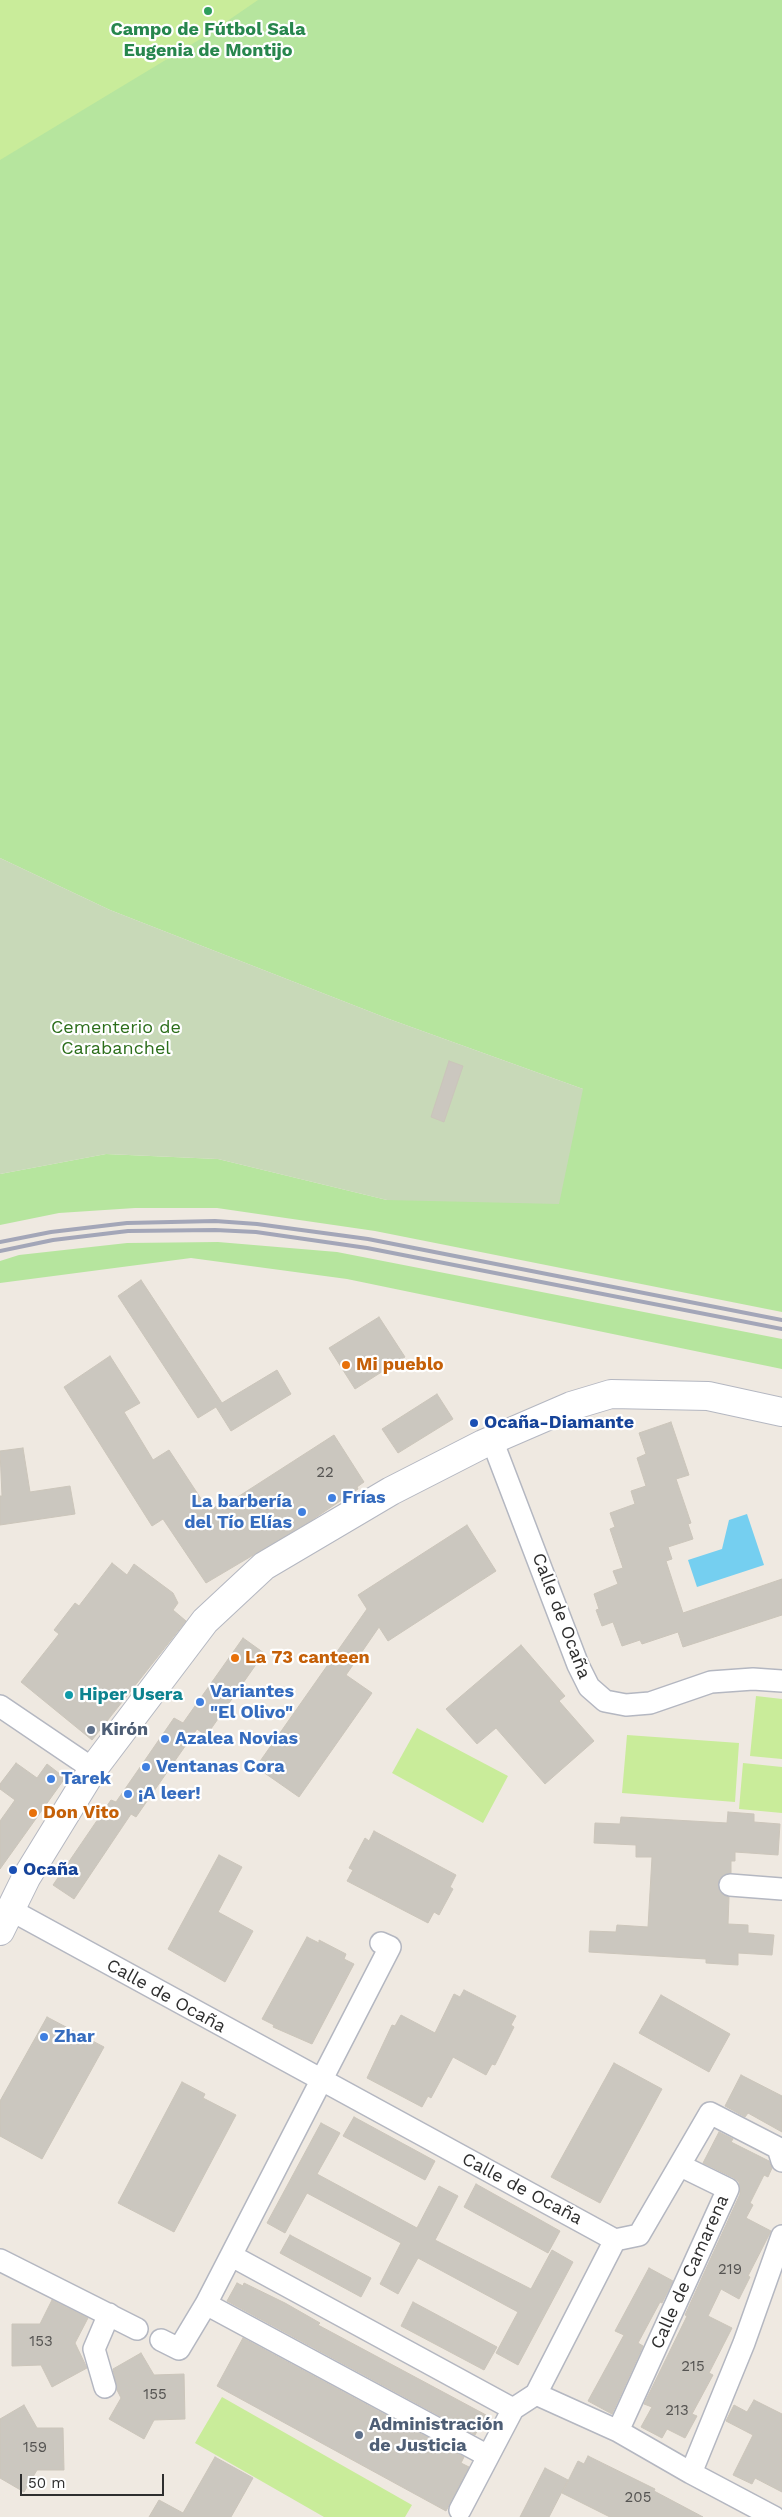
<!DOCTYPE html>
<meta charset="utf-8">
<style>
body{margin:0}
#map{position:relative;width:782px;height:2517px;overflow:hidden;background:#efe9e1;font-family:"Work Sans",sans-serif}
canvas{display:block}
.scale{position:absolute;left:20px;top:2474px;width:144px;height:22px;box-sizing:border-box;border:2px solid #2e2e2e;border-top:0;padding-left:6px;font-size:15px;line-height:18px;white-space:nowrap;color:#2e2e2e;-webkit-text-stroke:4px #fff;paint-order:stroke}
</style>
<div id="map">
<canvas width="782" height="2517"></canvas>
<div class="scale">50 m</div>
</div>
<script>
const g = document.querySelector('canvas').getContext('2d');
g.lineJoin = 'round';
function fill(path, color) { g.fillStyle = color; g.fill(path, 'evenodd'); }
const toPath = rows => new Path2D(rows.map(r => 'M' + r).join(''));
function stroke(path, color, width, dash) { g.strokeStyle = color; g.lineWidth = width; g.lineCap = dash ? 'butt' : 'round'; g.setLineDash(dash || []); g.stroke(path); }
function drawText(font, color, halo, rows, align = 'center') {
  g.font = font + ' "Work Sans",sans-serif'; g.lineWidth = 4.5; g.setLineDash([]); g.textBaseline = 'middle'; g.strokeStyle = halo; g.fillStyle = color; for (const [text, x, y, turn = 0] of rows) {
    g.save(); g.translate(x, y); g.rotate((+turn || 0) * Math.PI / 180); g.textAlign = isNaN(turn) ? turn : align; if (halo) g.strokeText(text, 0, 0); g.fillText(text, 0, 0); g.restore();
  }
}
const green = toPath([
 [0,0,782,0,782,1312,375,1231,217,1208,135,1208,59,1213,0,1225,0,1174,106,1154,218,1159,387,1200,583,1089,389,1019,110,910,0,858],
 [218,1242,337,1252,782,1339,782,1369,347,1279,191,1258,0,1283,0,1261,19,1255,127,1243]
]);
const cemetery = toPath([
 [0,858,110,910,389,1019,583,1089,559,1204,387,1200,218,1159,106,1154,0,1174]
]);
const pitch = toPath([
 [0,0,258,0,207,35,0,160],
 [756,1696,782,1699,782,1759,750,1756],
 [417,1728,508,1776,483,1823,392,1773],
 [627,1735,739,1743,735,1802,622,1793],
 [743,1763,782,1767,782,1813,739,1809],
 [222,2397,412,2505,405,2517,324,2517,195,2443]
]);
const water = toPath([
 [747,1514,764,1565,697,1587,688,1560,722,1549,729,1520]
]);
const building = toPath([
 [449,1061,463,1066,444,1122,431,1117,449,1061],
 [141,1280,222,1403,277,1370,291,1394,231,1431,216,1407,198,1418,118,1296,141,1280],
 [379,1317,405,1357,355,1389,329,1348,379,1317],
 [110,1356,140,1403,124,1412,153,1460,169,1450,209,1511,231,1497,233,1500,334,1435,364,1482,357,1487,358,1489,309,1522,206,1583,163,1519,152,1526,64,1387,110,1356],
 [437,1394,453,1419,398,1453,382,1429,437,1394],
 [671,1422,689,1475,676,1479,691,1523,688,1524,693,1539,668,1547,672,1559,666,1561,683,1613,782,1579,782,1615,683,1647,678,1632,642,1644,640,1640,622,1646,613,1622,602,1626,596,1610,599,1609,594,1594,618,1584,613,1571,623,1568,610,1529,615,1527,610,1513,635,1504,631,1491,646,1486,637,1458,646,1454,639,1433,671,1422],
 [23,1448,30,1492,70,1486,75,1514,0,1525,0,1496,2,1496,0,1451,23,1448],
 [467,1525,496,1571,388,1641,379,1627,346,1675,372,1693,299,1797,256,1767,367,1609,358,1595,467,1525],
 [112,1563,127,1575,134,1564,173,1593,178,1603,173,1610,186,1621,92,1740,21,1682,59,1634,54,1630,75,1603,79,1606,112,1563],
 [243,1638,264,1653,206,1736,197,1729,136,1817,131,1814,74,1899,53,1885,111,1800,116,1802,174,1718,183,1723,243,1638],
 [521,1645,565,1696,559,1701,594,1741,545,1784,496,1728,477,1744,446,1709,521,1645],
 [16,1763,37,1778,47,1764,65,1778,0,1869,0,1821,15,1800,0,1789,0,1784,16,1763],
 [728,1812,754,1814,754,1822,780,1824,778,1855,735,1852,735,1861,731,1861,731,1873,720,1878,718,1885,723,1895,729,1897,728,1924,748,1925,748,1933,774,1935,772,1955,738,1953,738,1965,706,1963,706,1959,589,1952,590,1931,616,1932,617,1925,648,1927,652,1857,636,1857,636,1845,594,1843,595,1823,620,1824,621,1817,727,1823,728,1812],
 [374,1831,456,1875,450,1887,453,1889,439,1915,434,1912,428,1923,347,1881,353,1870,349,1868,365,1838,369,1841,374,1831],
 [219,1855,242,1867,218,1912,253,1931,225,1982,168,1949,219,1855],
 [307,1937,319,1943,319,1940,346,1954,344,1959,354,1964,312,2044,273,2027,274,2025,262,2019,307,1937],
 [464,1990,516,2016,511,2025,514,2027,495,2065,492,2064,486,2075,453,2057,431,2098,428,2096,422,2107,367,2078,392,2025,395,2026,401,2015,435,2033,454,1994,460,1997,464,1990],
 [661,1995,730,2034,709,2072,639,2033,661,1995],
 [47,2017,104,2047,42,2159,0,2136,0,2101,47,2017],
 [614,2063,662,2089,600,2203,551,2177,614,2063],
 [741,2075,782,2096,782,2132,748,2113,745,2117,725,2106,741,2075],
 [182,2082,205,2094,203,2098,236,2115,174,2232,118,2203,182,2082],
 [354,2117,435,2161,425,2180,343,2136,354,2117],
 [321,2123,340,2133,317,2174,417,2228,439,2186,458,2196,435,2240,531,2289,552,2250,573,2262,518,2365,496,2353,518,2312,418,2258,398,2294,380,2284,401,2243,307,2193,285,2233,267,2223,321,2123],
 [719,2132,733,2139,731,2142,769,2161,772,2168,768,2177,764,2175,750,2203,753,2205,746,2218,771,2231,748,2276,750,2277,739,2299,721,2289,708,2316,732,2328,709,2373,713,2375,692,2414,697,2416,685,2438,667,2429,662,2438,641,2427,652,2407,644,2404,687,2316,685,2315,740,2194,739,2182,734,2178,703,2163,719,2132],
 [476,2184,560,2231,548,2253,464,2207,476,2184],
 [290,2235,371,2278,361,2297,280,2253,290,2235],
 [649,2268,673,2281,662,2303,660,2302,638,2343,643,2346,612,2414,588,2401,624,2335,615,2331,649,2268],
 [237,2283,243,2286,244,2283,285,2303,320,2323,318,2325,486,2415,475,2435,227,2301,237,2283],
 [52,2300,88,2318,75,2343,87,2368,52,2387,41,2365,12,2366,12,2324,40,2324,52,2300],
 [413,2302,497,2347,484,2370,401,2326,413,2302],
 [243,2338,464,2457,461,2463,469,2467,446,2511,217,2386,243,2338],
 [141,2353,154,2375,184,2374,185,2419,154,2420,144,2439,109,2419,121,2398,117,2390,113,2369,141,2353],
 [754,2400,782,2414,782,2492,755,2478,752,2484,733,2475,753,2435,726,2421,734,2405,747,2412,754,2400],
 [24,2405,37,2428,63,2428,64,2470,37,2470,24,2492,0,2478,0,2419,24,2405],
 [588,2456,655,2489,654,2491,703,2517,610,2517,562,2493,578,2461,584,2464,588,2456],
 [215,2457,253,2478,231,2517,149,2517,159,2500,183,2513,215,2457],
 [545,2468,568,2480,549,2517,520,2517,545,2468]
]);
const street = toPath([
 [492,1440,578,1665,589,1687,605,1701,626,1705,650,1703,711,1682,753,1679,782,1681],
 [0,1706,93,1769],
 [730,1885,782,1889],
 [9,1909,615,2240,639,2235,710,2113,778,2148,782,2161],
 [232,2256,513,2409],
 [0,2260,137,2329],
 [206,2304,488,2456],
 [161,2340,179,2349,206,2304,390,1947,381,1943],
 [105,2387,94,2349,109,2314],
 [536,2394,618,2431,691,2473,774,2517],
 [618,2431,728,2189,681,2166],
 [691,2473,744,2343,782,2236],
 [460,2510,513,2409,536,2394,615,2240]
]);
const secondary = toPath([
 [0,1931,26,1878,93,1769,205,1621,264,1566,391,1491,483,1444,571,1406,611,1394,708,1396,782,1412]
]);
const rail = toPath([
 [0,1242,51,1232,127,1223,215,1221,257,1224,368,1239,782,1320],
 [0,1251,53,1240,128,1231,215,1230,256,1232,367,1248,782,1329]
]);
const markers = [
 [208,11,5,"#2e9e5b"],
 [346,1365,5,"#e8710a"],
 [474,1423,5,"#1a4fb4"],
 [332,1498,5,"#3f7fe0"],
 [302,1512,5,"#3f7fe0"],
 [235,1658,5,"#e8710a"],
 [69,1695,5,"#0f9aa8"],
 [200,1702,5,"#3f7fe0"],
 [91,1730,5,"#5c6f8a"],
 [165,1739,5,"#3f7fe0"],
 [146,1767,5,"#3f7fe0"],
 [51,1779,5,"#3f7fe0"],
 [128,1794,5,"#3f7fe0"],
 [33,1813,5,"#e8710a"],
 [13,1870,5,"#1a4fb4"],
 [44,2037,5,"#3f7fe0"],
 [359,2435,5,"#5c6f8a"]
];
const numberNames = [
 ["22",325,1473],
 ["219",730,2270],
 ["153",41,2342],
 ["215",693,2367],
 ["155",155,2395],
 ["213",677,2411],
 ["159",35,2448],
 ["205",638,2498]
];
const leisureNames = [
 ["Campo de Fútbol Sala",208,30],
 ["Eugenia de Montijo",208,51]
];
const parkNames = [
 ["Cementerio de",116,1028],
 ["Carabanchel",116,1049]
];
const foodNames = [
 ["Mi pueblo",356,1365],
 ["La 73 canteen",245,1658],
 ["Don Vito",43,1813]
];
const transitNames = [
 ["Ocaña-Diamante",484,1423],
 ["Ocaña",23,1870]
];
const shopNames = [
 ["Frías",342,1498],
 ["La barbería",292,1502,"right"],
 ["del Tío Elías",292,1523,"right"],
 ["Variantes",210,1692],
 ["\"El Olivo\"",210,1713],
 ["Azalea Novias",175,1739],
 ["Ventanas Cora",156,1767],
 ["Tarek",61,1779],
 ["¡A leer!",138,1794],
 ["Zhar",54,2037]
];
const streetNames = [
 ["Calle de Ocaña",561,1616,69],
 ["Calle de Ocaña",166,1996,29],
 ["Calle de Ocaña",522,2189,28],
 ["Calle de Camarena",690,2272,-66]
];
const cultureNames = [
 ["Hiper Usera",79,1695]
];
const serviceNames = [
 ["Kirón",101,1730],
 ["Administración",369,2425],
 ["de Justicia",369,2446]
];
fill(green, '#b6e59e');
fill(cemetery, '#c8d9b8');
fill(pitch, '#c9ec9a');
fill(water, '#75cff0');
fill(building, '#cbc7bf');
stroke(building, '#cbc5ba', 1);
stroke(street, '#b4b7c1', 24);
stroke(secondary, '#b4b7c1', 30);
stroke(street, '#fff', 21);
stroke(secondary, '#fff', 28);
stroke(rail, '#a3a6b8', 4);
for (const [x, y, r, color] of markers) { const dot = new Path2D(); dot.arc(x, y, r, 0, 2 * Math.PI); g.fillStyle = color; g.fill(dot); stroke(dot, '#fff', 2); }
drawText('15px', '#555452', null, numberNames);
drawText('bold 18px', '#27864d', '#fff', leisureNames);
drawText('18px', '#2c6e1b', '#fff', parkNames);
drawText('bold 18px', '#c56008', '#fff', foodNames, 'left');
drawText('bold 18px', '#164399', '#fff', transitNames, 'left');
drawText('bold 18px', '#366cbe', '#fff', shopNames, 'left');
drawText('18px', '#2e2e2e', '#fff', streetNames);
drawText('bold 18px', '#0d838f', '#fff', cultureNames, 'left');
drawText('bold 18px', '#4e5e75', '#fff', serviceNames, 'left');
</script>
